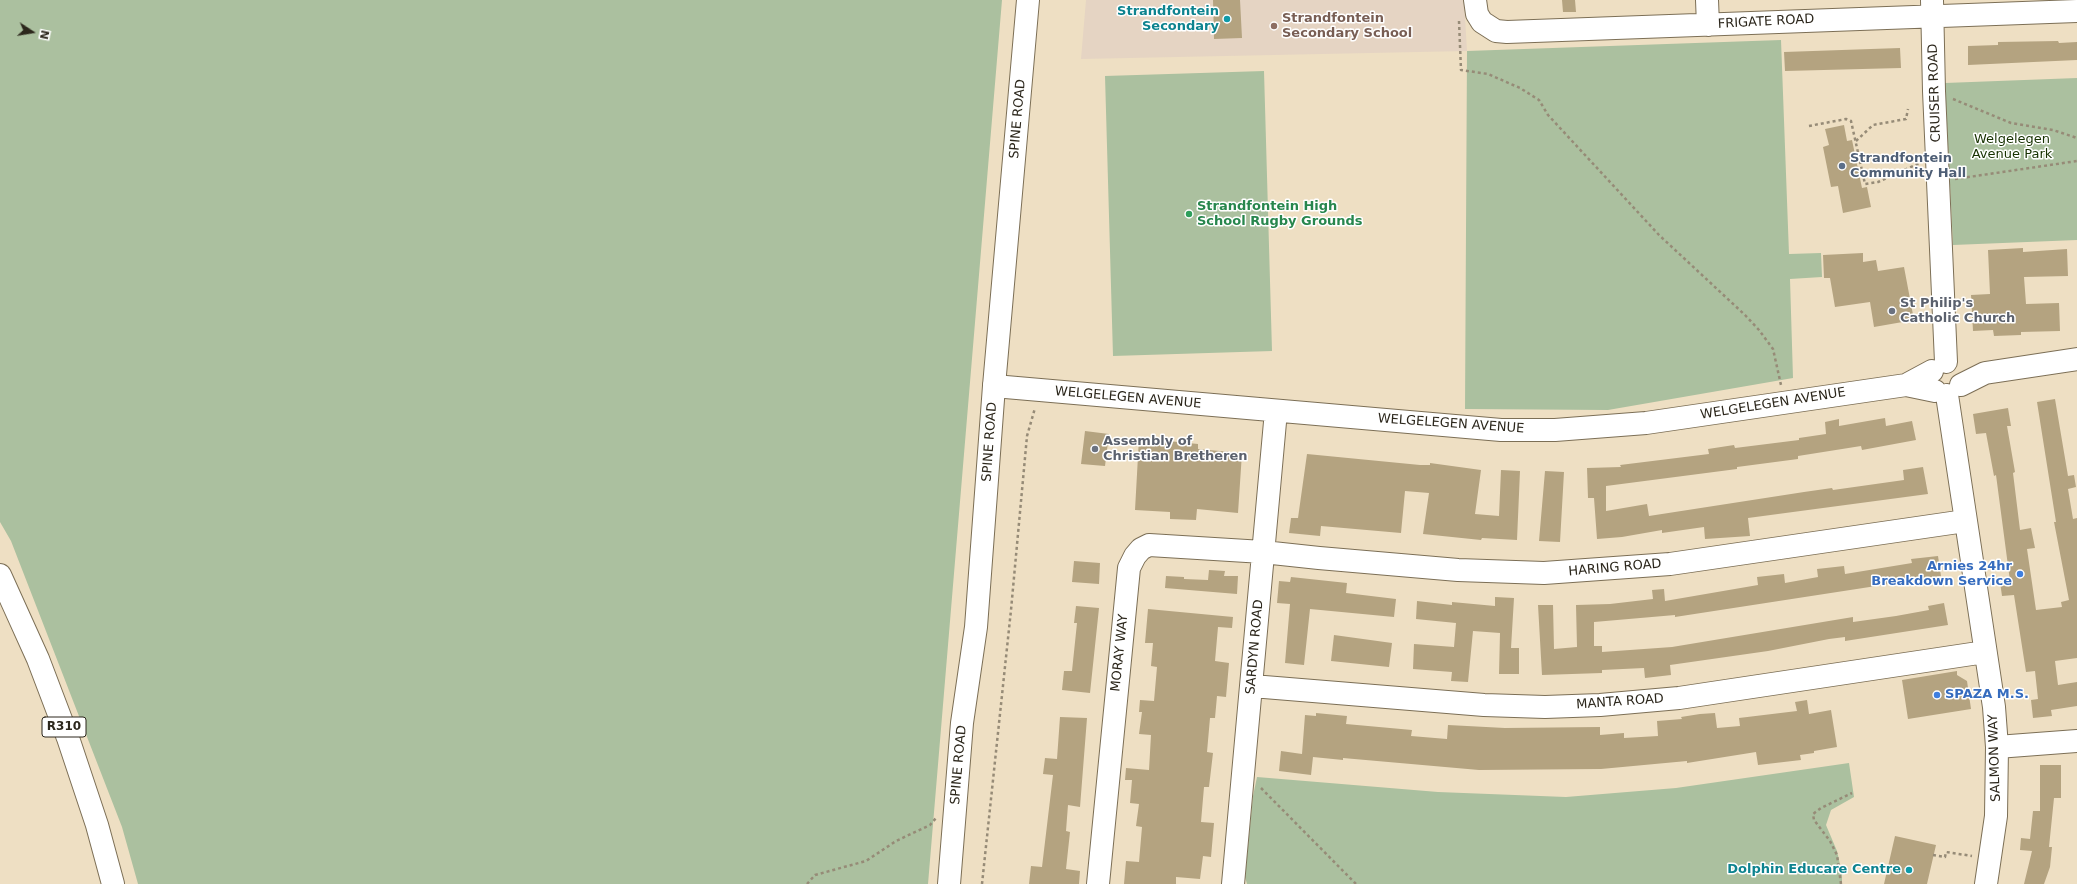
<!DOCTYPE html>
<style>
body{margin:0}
#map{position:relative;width:2077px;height:884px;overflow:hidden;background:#eedfc3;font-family:"DejaVu Sans",sans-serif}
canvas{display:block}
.north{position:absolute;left:12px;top:12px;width:40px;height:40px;-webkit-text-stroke:3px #fff;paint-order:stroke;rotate:102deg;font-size:11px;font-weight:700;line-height:16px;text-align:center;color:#2c271c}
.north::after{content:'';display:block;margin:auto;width:14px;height:18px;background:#2c271c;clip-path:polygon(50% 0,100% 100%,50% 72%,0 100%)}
</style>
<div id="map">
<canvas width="2077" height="884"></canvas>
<div class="north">N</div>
</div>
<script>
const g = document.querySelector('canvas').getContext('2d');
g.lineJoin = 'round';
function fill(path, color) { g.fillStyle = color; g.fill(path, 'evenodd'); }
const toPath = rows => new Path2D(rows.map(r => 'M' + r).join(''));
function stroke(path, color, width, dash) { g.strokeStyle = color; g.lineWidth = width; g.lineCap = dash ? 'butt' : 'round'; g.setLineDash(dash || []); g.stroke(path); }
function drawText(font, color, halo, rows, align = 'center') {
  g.font = font + ' "DejaVu Sans",sans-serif'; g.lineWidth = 3; g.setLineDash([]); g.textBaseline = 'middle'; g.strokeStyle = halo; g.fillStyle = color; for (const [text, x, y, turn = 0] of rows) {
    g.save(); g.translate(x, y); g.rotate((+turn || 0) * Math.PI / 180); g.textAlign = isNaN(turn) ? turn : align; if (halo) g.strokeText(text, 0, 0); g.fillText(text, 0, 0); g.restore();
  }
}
const education = toPath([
 [1086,0,1464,0,1467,51,1081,59]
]);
const green = toPath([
 [0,0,1002,0,928,884,138,884,122,827,11,541,0,522],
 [1781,40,1789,254,1821,253,1822,277,1790,279,1793,378,1608,410,1465,409,1467,51],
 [1264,71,1272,351,1113,356,1105,76],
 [2077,78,2077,240,1953,245,1945,83],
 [1849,763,1854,797,1831,810,1826,825,1837,851,1842,873,1842,884,1247,884,1245,877,1253,796,1257,777,1438,792,1566,797,1676,788]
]);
const building = toPath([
 [1213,0,1240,0,1242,38,1214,39],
 [1562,0,1575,0,1576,12,1563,12],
 [2058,41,2059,43,2077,42,2077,60,1968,65,1968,46,1998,45,1998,42],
 [1900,48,1901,68,1785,71,1784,52],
 [1844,125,1847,141,1852,140,1862,188,1867,187,1871,207,1843,213,1838,186,1831,187,1823,147,1829,145,1825,129],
 [2023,248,2023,252,2067,249,2068,276,2024,277,2026,304,2059,303,2060,331,2021,332,2021,335,1994,336,1993,330,1973,331,1971,295,1990,294,1988,250],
 [1863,253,1863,262,1876,260,1878,271,1904,267,1914,320,1874,327,1870,302,1835,307,1830,278,1824,278,1823,255],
 [2055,399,2068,476,2074,475,2076,487,2068,489,2073,519,2077,518,2077,658,2055,661,2058,685,2077,682,2077,706,2051,710,2052,716,2033,718,2031,700,2038,699,2035,671,2026,672,2014,595,2002,596,2000,582,2010,581,1996,475,1994,476,1986,433,1976,434,1973,414,2008,408,2011,426,2007,426,2015,472,2013,473,2020,530,2031,528,2035,548,2027,549,2036,610,2062,607,2061,602,2069,600,2054,522,2056,522,2037,402],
 [1885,418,1886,426,1912,421,1916,440,1862,450,1861,446,1798,456,1798,459,1737,467,1737,469,1606,486,1606,511,1647,504,1649,516,1804,492,1832,488,1833,490,1904,480,1903,470,1923,467,1928,494,1748,518,1750,536,1705,539,1704,527,1662,533,1662,530,1622,537,1597,539,1594,498,1588,498,1587,468,1621,467,1620,465,1709,454,1708,449,1734,445,1735,448,1799,440,1799,438,1826,434,1825,422,1839,419,1839,426],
 [1085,431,1109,434,1105,466,1081,464],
 [1139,438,1198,444,1198,449,1242,453,1238,513,1197,509,1196,520,1170,519,1170,512,1135,510],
 [1307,454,1420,465,1430,465,1430,463,1481,470,1475,514,1499,516,1501,470,1520,471,1517,540,1482,538,1481,540,1423,534,1429,493,1405,491,1401,533,1321,526,1320,536,1289,533,1291,518,1298,518],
 [1545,471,1564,472,1560,542,1539,541],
 [1938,556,1941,576,1675,617,1675,615,1594,622,1594,646,1602,646,1602,652,1672,647,1853,617,1853,622,1896,616,1929,610,1928,606,1944,603,1948,625,1845,641,1845,637,1829,639,1768,651,1670,665,1671,675,1645,678,1644,668,1602,670,1602,673,1542,675,1538,605,1553,605,1554,649,1577,647,1576,605,1610,604,1653,599,1652,590,1664,589,1665,601,1758,585,1757,577,1784,574,1785,583,1818,577,1817,569,1844,566,1845,574,1912,563,1911,559],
 [1074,561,1100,563,1099,584,1072,582],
 [1209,570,1225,571,1224,576,1238,576,1237,594,1165,588,1166,576,1184,577,1184,579,1208,580],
 [1291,577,1347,583,1346,593,1396,599,1394,617,1310,609,1304,665,1285,663,1290,604,1277,603,1279,581,1290,582],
 [1495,597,1514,598,1511,648,1519,648,1519,674,1499,674,1500,633,1473,631,1468,682,1451,681,1452,672,1413,669,1414,644,1454,647,1456,623,1416,619,1417,601,1452,605,1452,602,1495,606],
 [1076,606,1099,608,1090,693,1062,690,1064,671,1072,671,1077,623,1074,623],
 [1148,609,1233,617,1232,628,1218,627,1215,661,1229,663,1226,697,1217,696,1215,718,1210,718,1207,752,1213,753,1209,787,1204,787,1201,822,1214,823,1211,857,1203,856,1200,879,1176,877,1176,884,1124,884,1126,861,1139,862,1142,827,1136,826,1139,804,1130,803,1132,780,1125,780,1126,768,1149,770,1151,735,1139,734,1142,712,1139,712,1140,700,1154,701,1157,667,1151,666,1153,643,1145,643],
 [1334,635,1392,643,1389,667,1331,661],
 [1957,671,1957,675,1967,681,1971,709,1908,719,1902,680],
 [1807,700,1809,714,1831,710,1837,747,1814,751,1814,753,1800,755,1801,760,1758,765,1756,752,1687,763,1687,761,1601,769,1479,770,1343,758,1343,760,1313,757,1311,775,1279,771,1281,751,1302,754,1305,715,1316,716,1316,713,1347,716,1346,724,1412,730,1411,736,1447,739,1448,725,1505,728,1600,727,1600,735,1624,733,1624,738,1658,736,1657,721,1682,719,1681,717,1700,714,1715,713,1717,728,1740,726,1739,718,1797,711,1795,702],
 [1060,717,1087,718,1080,807,1068,805,1066,831,1070,832,1066,869,1080,871,1079,884,1029,884,1031,866,1042,867,1053,775,1043,774,1045,758,1057,759],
 [2040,765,2061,765,2061,798,2054,798,2049,847,2052,847,2050,867,2044,884,2024,884,2032,851,2020,850,2021,838,2030,839,2033,811,2040,811],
 [1895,836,1936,845,1927,884,1884,884]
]);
const path = toPath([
 [1459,21,1461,70,1488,74,1520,88,1539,100,1548,115,1659,235,1745,315,1759,330,1773,349,1781,385],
 [1953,99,2011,123,2053,130,2077,138],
 [1809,126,1846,119,1851,121,1865,184,1878,182,1920,163],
 [1856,141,1873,125,1906,119,1908,109],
 [1955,179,2077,161],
 [1261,788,1356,884],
 [1933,855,1945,857,1946,852,1972,856],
 [807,884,815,875,866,861,896,841,930,825,936,818],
 [982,884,1011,610,1027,436,1035,408],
 [1841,884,1837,855,1830,841,1814,820,1813,814,1821,808,1852,793]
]);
const minor = toPath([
 [1475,0,1477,14,1482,22,1496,31,1507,32,2077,11],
 [1707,0,1708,25],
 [1932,0,1934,91,1946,362],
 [1906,385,1932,371],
 [1961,385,1985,373,2077,359],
 [994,386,1501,430,1555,430,1646,423,1906,385,1935,391],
 [1947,395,1994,707,1997,747,1996,816,1986,884],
 [1252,686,1484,705,1545,707,1600,705,1679,698,1985,652],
 [1997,747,2077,741],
 [1098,884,1129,568,1135,556,1141,549,1149,545,1263,552,1319,558,1458,570,1544,573,1670,564,1965,521],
 [1233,884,1276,411]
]);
const major = toPath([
 [0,575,38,659,68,738,97,825,113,884],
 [949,884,962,723,976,627,994,386,1028,0]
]);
const markers = [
 [1227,19,4,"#0f9aa8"],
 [1274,26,4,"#8d6e63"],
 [1842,166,4,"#5c6f8a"],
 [1189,214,4,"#2e9e5b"],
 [1892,311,4,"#6b7280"],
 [1095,449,4,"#6b7280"],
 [2020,574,4,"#3f7fe0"],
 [1937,695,4,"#3f7fe0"],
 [1909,870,4,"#0f9aa8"]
];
const shields = [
 [64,727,44]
];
const shieldNames = [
 ["R310",64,727]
];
const cultureNames = [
 ["Strandfontein",1219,12],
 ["Secondary",1219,27],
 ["Dolphin Educare Centre",1901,870]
];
const educationNames = [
 ["Strandfontein",1282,19],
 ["Secondary School",1282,34]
];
const streetNames = [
 ["FRIGATE ROAD",1766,22,-3],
 ["CRUISER ROAD",1935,93,-92],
 ["SPINE ROAD",1018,119,-85],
 ["WELGELEGEN AVENUE",1128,398,5],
 ["WELGELEGEN AVENUE",1773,404,-9],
 ["WELGELEGEN AVENUE",1451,424,4],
 ["SPINE ROAD",990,442,-86],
 ["HARING ROAD",1615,568,-5],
 ["SARDYN ROAD",1255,647,-85],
 ["MORAY WAY",1120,653,-84],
 ["MANTA ROAD",1620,702,-4],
 ["SALMON WAY",1995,758,-92],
 ["SPINE ROAD",959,765,-85]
];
const parkNames = [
 ["Welgelegen",2012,140],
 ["Avenue Park",2012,155]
];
const serviceNames = [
 ["Strandfontein",1850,159],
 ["Community Hall",1850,174]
];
const leisureNames = [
 ["Strandfontein High",1197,207],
 ["School Rugby Grounds",1197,222]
];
const worshipNames = [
 ["St Philip's",1900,304],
 ["Catholic Church",1900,319],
 ["Assembly of",1103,442],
 ["Christian Bretheren",1103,457]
];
const shopNames = [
 ["Arnies 24hr",2012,567],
 ["Breakdown Service",2012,582],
 ["SPAZA M.S.",1945,695,"left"]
];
fill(education, '#e5d4c3');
fill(green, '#abc09f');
fill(building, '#b4a380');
stroke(minor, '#7c6f56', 24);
stroke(major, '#7c6f56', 24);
stroke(path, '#968b77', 2.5, [3, 3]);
stroke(minor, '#fff', 22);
stroke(major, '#fff', 22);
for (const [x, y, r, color] of markers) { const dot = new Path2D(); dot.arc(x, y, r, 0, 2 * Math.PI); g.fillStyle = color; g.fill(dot); stroke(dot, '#fff', 1.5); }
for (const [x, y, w] of shields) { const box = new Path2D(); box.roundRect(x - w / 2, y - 10, w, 20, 3); g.fillStyle = '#fff'; g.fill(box); stroke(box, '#2c271c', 1); }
drawText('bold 12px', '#2c271c', null, shieldNames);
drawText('bold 13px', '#0d838f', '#fff', cultureNames, 'right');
drawText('bold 13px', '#785e54', '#fff', educationNames, 'left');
drawText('13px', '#2c271c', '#fff', streetNames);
drawText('13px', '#163100', '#fff', parkNames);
drawText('bold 13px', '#4e5e75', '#fff', serviceNames, 'left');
drawText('bold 13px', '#27864d', '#fff', leisureNames, 'left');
drawText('bold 13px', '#5b616d', '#fff', worshipNames, 'left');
drawText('bold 13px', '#366cbe', '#fff', shopNames, 'right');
</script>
